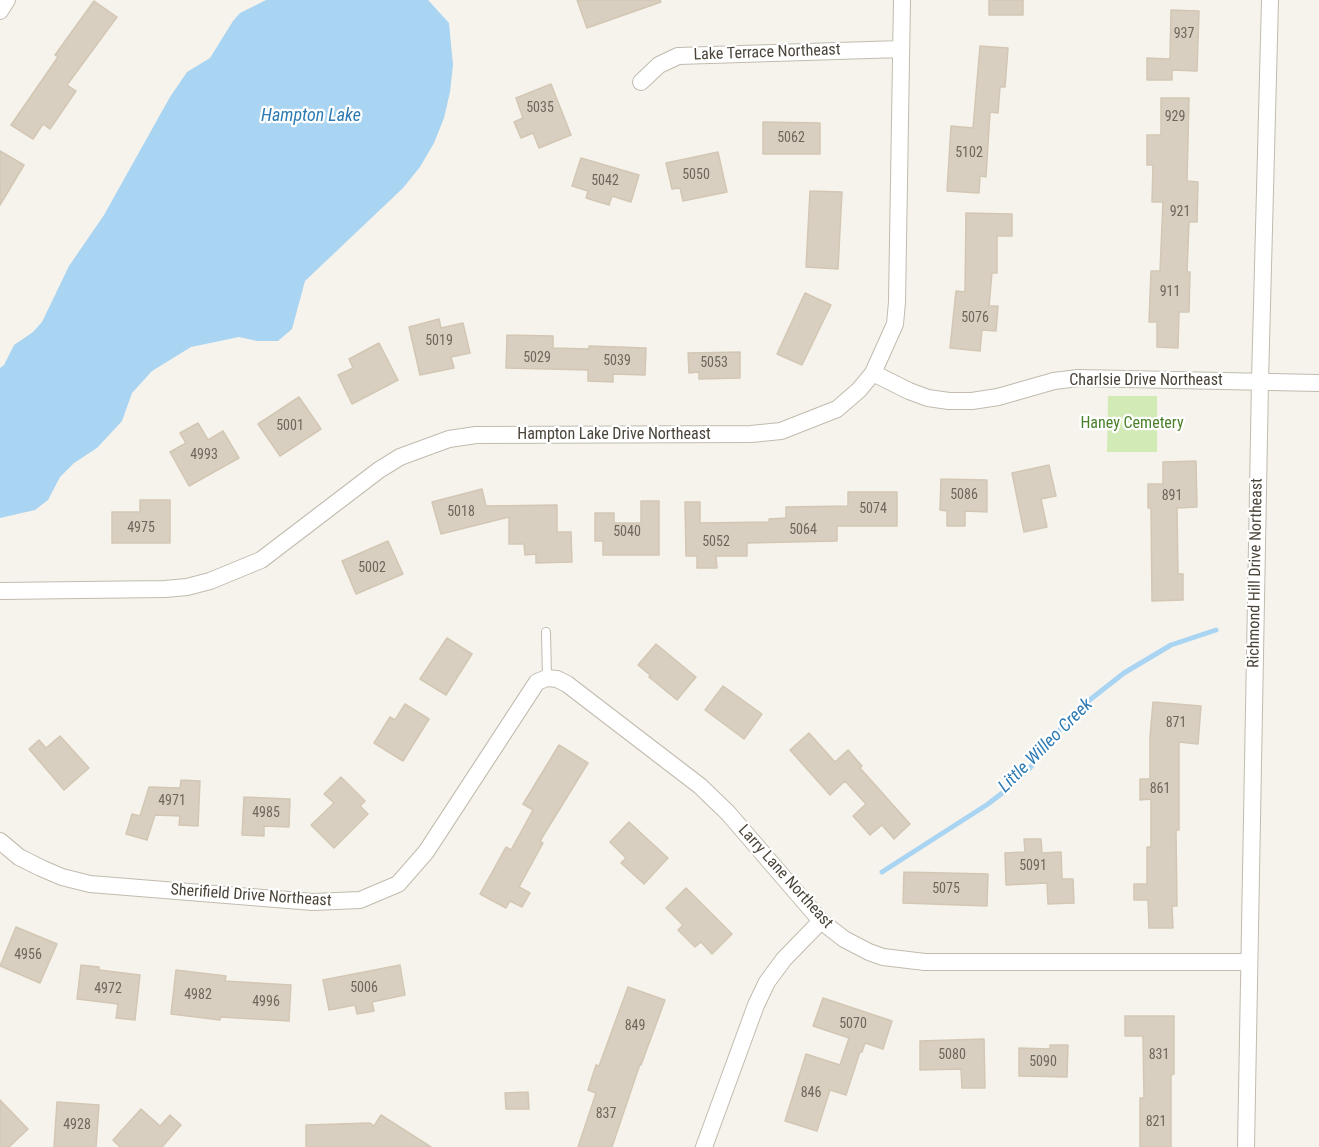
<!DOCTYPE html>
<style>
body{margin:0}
canvas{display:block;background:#f6f3ec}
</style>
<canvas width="1319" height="1147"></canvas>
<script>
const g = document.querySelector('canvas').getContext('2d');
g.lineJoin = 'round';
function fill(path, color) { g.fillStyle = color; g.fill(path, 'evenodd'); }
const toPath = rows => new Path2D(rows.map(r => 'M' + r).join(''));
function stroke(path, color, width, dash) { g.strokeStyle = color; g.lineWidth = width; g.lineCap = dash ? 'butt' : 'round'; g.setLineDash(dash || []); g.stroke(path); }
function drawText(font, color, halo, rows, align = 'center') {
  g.font = font + ' "Roboto Condensed",sans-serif'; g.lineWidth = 4.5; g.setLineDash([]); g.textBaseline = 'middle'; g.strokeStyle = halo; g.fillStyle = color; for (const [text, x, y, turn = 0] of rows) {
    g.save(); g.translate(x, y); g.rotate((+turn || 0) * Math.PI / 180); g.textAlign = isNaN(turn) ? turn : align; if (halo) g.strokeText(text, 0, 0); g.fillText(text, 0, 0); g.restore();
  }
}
const green = toPath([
 [1108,396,1157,396,1157,452,1107,452]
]);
const water = toPath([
 [266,0,428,0,449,23,453,65,450,92,444,118,434,143,420,167,403,188,305,281,292,329,278,341,257,341,239,337,191,347,152,371,132,393,122,421,97,448,74,463,60,477,48,500,35,510,0,518,0,368,4,365,14,345,33,332,42,322,69,266,104,215,170,97,187,72,210,58,233,21,240,13]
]);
const stream = toPath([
 [882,872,988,804,1010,787,1029,769,1063,726,1082,706,1124,673,1171,645,1216,630]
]);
const building = toPath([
 [577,0,660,0,661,2,587,28,577,0],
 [989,0,1023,0,1023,15,989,15,989,0],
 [94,1,117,17,67,85,76,91,50,129,43,124,33,139,11,125,58,57,55,55,94,1],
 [1171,10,1199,11,1197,71,1172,70,1172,80,1147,80,1147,58,1170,59,1171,10],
 [980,46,1008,48,1005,87,1000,87,998,113,990,112,986,177,980,176,979,193,947,191,951,126,973,128,980,46],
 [551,84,571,135,539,148,533,133,521,138,514,122,523,118,516,98,551,84],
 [1161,98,1189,98,1187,181,1198,182,1197,222,1189,222,1187,272,1190,272,1189,312,1179,312,1178,348,1157,347,1157,322,1149,322,1151,271,1160,271,1163,202,1152,202,1153,165,1147,165,1147,135,1161,135,1161,98],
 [763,122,820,123,820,154,763,154,763,122],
 [0,151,24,165,0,205,0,151],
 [718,152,727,192,683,201,680,188,672,189,666,163,718,152],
 [581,158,639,175,631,202,612,196,609,205,586,198,588,191,572,186,581,158],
 [810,191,842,192,838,269,806,267,810,191],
 [966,213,1012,214,1012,236,997,236,997,273,992,273,989,306,998,306,996,331,982,330,980,351,950,348,956,291,965,292,966,213],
 [805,293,831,305,802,365,777,354,805,293],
 [439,319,441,328,463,323,470,353,451,357,454,368,420,375,409,327,439,319],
 [507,335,553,336,553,348,589,349,589,346,646,348,645,375,613,374,613,382,588,381,588,370,506,368,507,335],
 [379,343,398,380,352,404,338,375,353,368,349,359,379,343],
 [740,352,740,378,699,379,699,372,689,373,688,353,740,352],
 [299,397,321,429,280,456,258,424,299,397],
 [198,423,208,440,223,431,239,458,189,486,170,452,186,443,180,433,198,423],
 [1196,461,1197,507,1177,508,1178,574,1183,574,1183,600,1152,601,1151,508,1148,508,1148,484,1163,484,1163,462,1196,461],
 [1049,465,1056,496,1041,499,1047,527,1024,532,1012,473,1049,465],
 [941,479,987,480,987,512,965,511,965,526,947,526,947,511,940,510,941,479],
 [482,489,486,506,557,505,557,532,571,532,572,562,536,563,536,554,525,555,524,544,509,544,509,517,441,534,432,502,482,489],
 [848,492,897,492,897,526,837,526,837,541,747,543,747,556,716,556,717,568,697,568,697,556,686,556,685,502,700,502,700,523,769,522,769,519,786,518,786,507,848,506,848,492],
 [140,500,170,500,170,543,112,543,112,512,140,512,140,500],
 [641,501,659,501,659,555,603,555,603,541,595,541,595,513,614,513,614,523,641,523,641,501],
 [388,541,403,574,356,594,342,561,388,541],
 [447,638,472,654,446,695,420,679,447,638],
 [656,644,696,677,677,700,649,677,650,675,638,665,656,644],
 [723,686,762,714,744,739,705,710,723,686],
 [1153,702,1201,706,1198,744,1179,742,1179,830,1176,830,1177,906,1172,906,1173,928,1149,928,1148,900,1134,900,1134,884,1147,884,1147,847,1151,847,1151,799,1140,800,1140,779,1150,779,1150,737,1153,702],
 [405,704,429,719,403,761,374,743,390,717,395,720,405,704],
 [809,733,835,762,848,750,862,766,860,768,910,824,894,839,882,825,870,835,853,816,866,804,845,781,830,795,790,750,809,733],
 [60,736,89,768,64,790,29,749,39,740,46,748,60,736],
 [559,745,588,763,540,841,543,843,519,887,530,893,522,907,510,901,506,908,480,894,506,847,511,850,533,810,523,804,559,745],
 [341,777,365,801,360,806,368,814,334,848,311,825,334,803,324,794,341,777],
 [181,780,200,781,198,826,179,825,180,816,155,815,147,840,126,834,132,814,140,816,149,787,180,788,181,780],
 [244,797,290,799,289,827,264,826,264,836,242,835,244,797],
 [629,822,668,858,644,884,621,863,626,858,610,842,629,822],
 [1024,839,1041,839,1042,853,1061,852,1062,879,1073,879,1074,903,1048,904,1047,883,1006,885,1005,853,1025,852,1024,839],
 [904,872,988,874,987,906,903,903,904,872],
 [686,888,732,934,712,954,701,942,695,947,678,930,683,925,666,908,686,888],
 [16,927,57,944,40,983,0,966,16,927],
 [81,965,99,967,99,970,140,975,135,1020,116,1018,118,1004,77,999,81,965],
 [400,965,405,995,372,1002,374,1011,357,1014,355,1005,329,1010,323,980,400,965],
 [176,970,226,976,225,981,291,985,289,1021,220,1017,220,1020,171,1014,176,970],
 [628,987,665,1000,641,1065,640,1064,612,1147,578,1147,596,1093,588,1090,596,1065,599,1066,628,987],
 [823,998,892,1021,883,1049,865,1043,862,1052,860,1052,846,1095,830,1090,817,1131,785,1121,806,1054,840,1065,849,1038,813,1026,823,998],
 [1125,1016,1174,1016,1174,1074,1171,1075,1171,1147,1140,1147,1140,1098,1144,1098,1143,1036,1125,1036,1125,1016],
 [984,1039,985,1088,962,1088,961,1069,920,1070,920,1041,984,1039],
 [1050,1045,1068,1045,1067,1077,1019,1076,1019,1048,1050,1049,1050,1045],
 [528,1092,529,1109,506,1109,505,1093,528,1092],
 [0,1100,28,1129,9,1147,0,1147,0,1100],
 [57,1102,99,1105,96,1147,54,1147,57,1102],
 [141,1109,160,1126,170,1115,181,1125,162,1147,120,1147,113,1140,141,1109],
 [381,1115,431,1147,306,1147,306,1125,370,1123,374,1126,381,1115]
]);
const lane = toPath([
 [546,632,547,678]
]);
const street = toPath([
 [0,11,7,0],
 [641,82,659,65,678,56,901,49],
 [873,373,909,391,928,398,949,401,972,401,998,397,1054,381,1078,378,1319,383],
 [0,591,165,589,187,587,210,581,261,560,379,470,400,457,449,439,476,435,751,434,781,431,837,409,859,390,873,373,895,324,897,302,902,0],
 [0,841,19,857,41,868,62,877,90,884,313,902,360,900,398,884,426,852,537,682,547,678,557,679,567,684,700,786,728,813,821,921,844,939,869,952,883,957,925,962,1248,962],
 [704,1147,756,1005,767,982,784,959,821,921],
 [1246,1147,1260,381,1270,0]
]);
const numberNames = [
 ["937",1184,34],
 ["5035",540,108],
 ["929",1175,117],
 ["5062",791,138],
 ["5102",969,153],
 ["5050",696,175],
 ["5042",605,181],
 ["921",1180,212],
 ["911",1170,292],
 ["5076",975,318],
 ["5019",439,341],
 ["5029",537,358],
 ["5039",617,361],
 ["5053",714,363],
 ["5001",290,426],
 ["4993",204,455],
 ["5086",964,495],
 ["891",1172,496],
 ["5074",873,509],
 ["5018",461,512],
 ["4975",141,528],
 ["5064",803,530],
 ["5040",627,532],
 ["5052",716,542],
 ["5002",372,568],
 ["871",1176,723],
 ["861",1160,789],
 ["4971",172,801],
 ["4985",266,813],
 ["5091",1033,866],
 ["5075",946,889],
 ["4956",28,955],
 ["5006",364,988],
 ["4972",108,989],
 ["4982",198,995],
 ["4996",266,1002],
 ["5070",853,1024],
 ["849",635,1026],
 ["5080",952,1055],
 ["831",1159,1055],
 ["5090",1043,1062],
 ["846",811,1093],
 ["837",606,1114],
 ["821",1156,1122],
 ["4928",77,1125]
];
const streetNames = [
 ["Lake Terrace Northeast",767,53,-2],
 ["Charlsie Drive Northeast",1146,381],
 ["Hampton Lake Drive Northeast",614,435],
 ["Richmond Hill Drive Northeast",1256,573,-89],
 ["Larry Lane Northeast",785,877,48],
 ["Sherifield Drive Northeast",251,896,4]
];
const parkNames = [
 ["Haney Cemetery",1132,424]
];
const waterNames = [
 ["Hampton Lake",311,116],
 ["Little Willeo Creek",1046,746,-45]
];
fill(green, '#d2eab5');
fill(water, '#a9d4f2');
stroke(stream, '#a9d4f2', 5);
fill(building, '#d8cfc1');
stroke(building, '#d3c7b4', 1.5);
stroke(lane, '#c2bbae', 10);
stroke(street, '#c2bbae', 18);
stroke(lane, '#fff', 8);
stroke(street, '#fff', 16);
drawText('14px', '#6e675b', null, numberNames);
drawText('16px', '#4b4439', '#fff', streetNames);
drawText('16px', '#4a7f2a', '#fff', parkNames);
drawText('italic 18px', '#2e7ab2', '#fff', waterNames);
</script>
